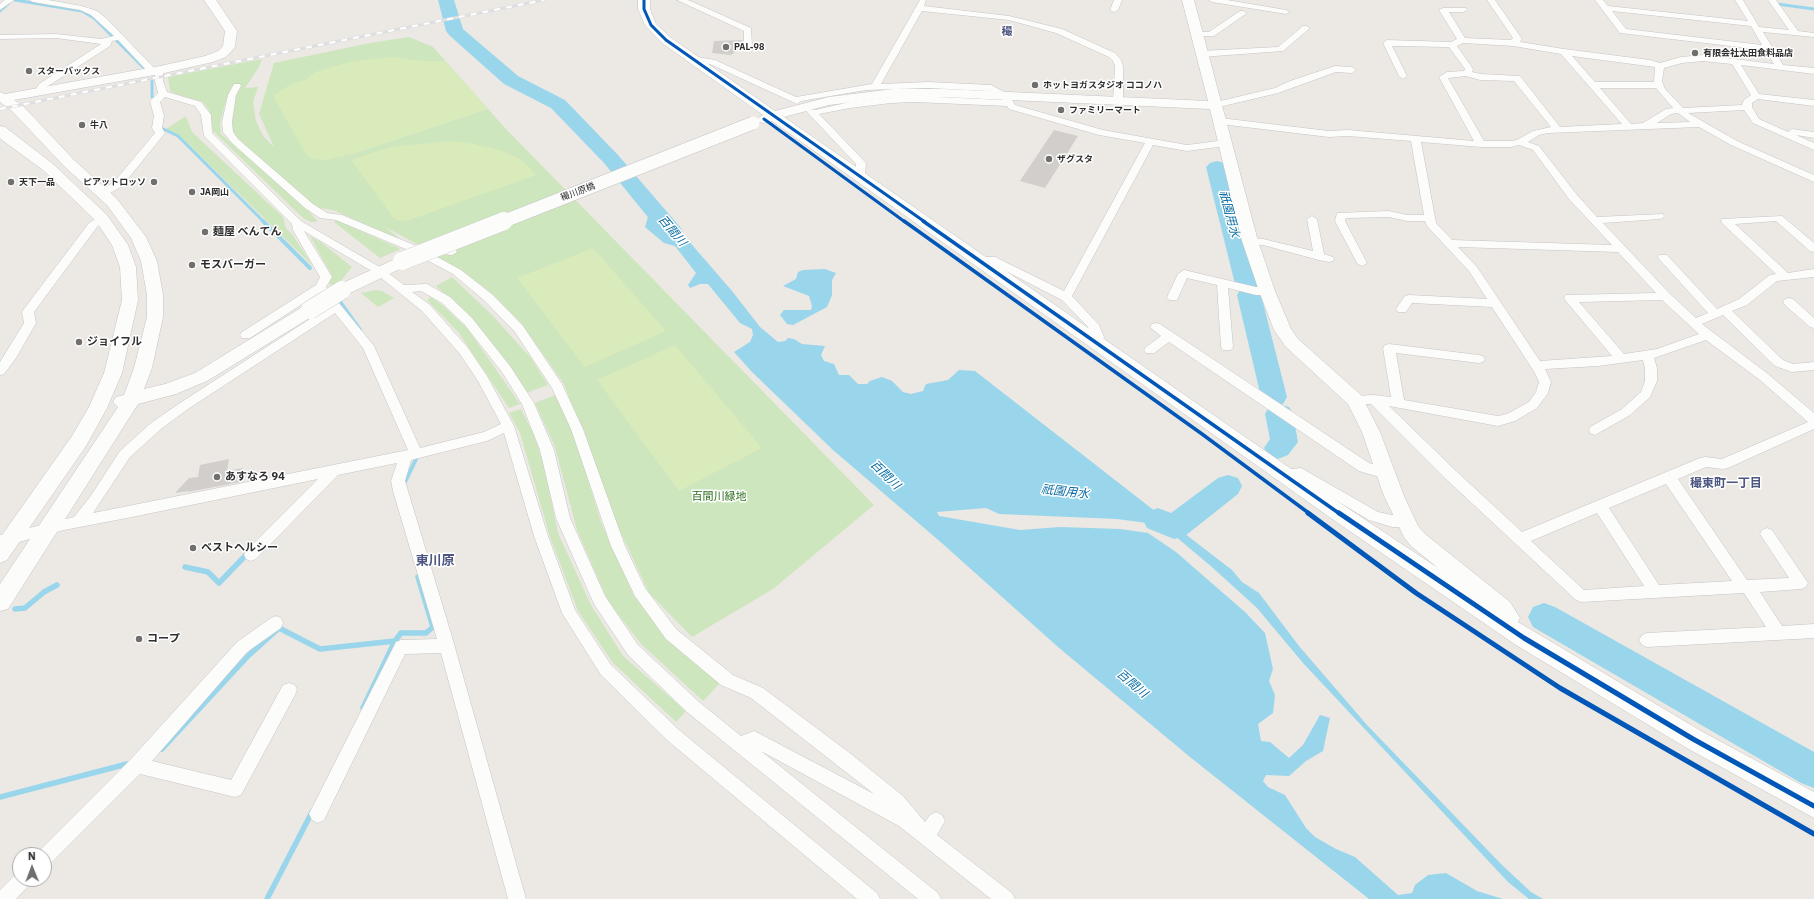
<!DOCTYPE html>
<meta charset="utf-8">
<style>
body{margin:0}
#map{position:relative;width:1814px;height:899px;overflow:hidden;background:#ece8e4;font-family:"IBM Plex Sans",sans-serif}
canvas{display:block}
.north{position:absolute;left:12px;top:847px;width:40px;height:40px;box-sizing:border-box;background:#fff;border:1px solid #ababab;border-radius:50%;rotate:359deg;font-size:11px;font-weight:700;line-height:16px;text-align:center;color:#2e2e2e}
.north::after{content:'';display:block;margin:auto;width:14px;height:18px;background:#706f6e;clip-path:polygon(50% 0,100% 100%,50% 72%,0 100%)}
</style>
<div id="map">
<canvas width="1814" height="899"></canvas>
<div class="north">N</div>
</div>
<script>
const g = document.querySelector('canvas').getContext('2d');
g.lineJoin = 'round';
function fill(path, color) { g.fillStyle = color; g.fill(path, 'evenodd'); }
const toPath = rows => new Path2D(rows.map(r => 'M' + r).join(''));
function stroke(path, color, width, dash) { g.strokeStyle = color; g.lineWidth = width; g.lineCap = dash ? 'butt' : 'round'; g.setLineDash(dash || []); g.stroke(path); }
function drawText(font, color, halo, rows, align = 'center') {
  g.font = font + ' "IBM Plex Sans","Noto Sans JP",sans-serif'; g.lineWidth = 3; g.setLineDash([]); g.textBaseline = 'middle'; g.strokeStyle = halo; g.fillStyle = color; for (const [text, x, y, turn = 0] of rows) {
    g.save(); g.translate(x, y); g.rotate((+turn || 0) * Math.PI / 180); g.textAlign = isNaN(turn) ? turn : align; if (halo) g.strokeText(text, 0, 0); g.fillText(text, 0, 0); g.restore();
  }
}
const green = toPath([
 [409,37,433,47,505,128,874,505,773,589,692,637,649,593,613,516,564,384,521,323,503,305,478,283,459,270,433,256,417,244,385,227,398,237,396,238,333,210,319,208,310,202,239,140,232,131,231,121,236,94,240,85,232,86,227,97,220,123,221,134,308,210,317,221,316,222,311,222,303,218,213,131,209,110,203,102,176,94,170,91,168,77,262,59,259,67,245,88,258,87,253,102,256,121,263,136,274,147,259,114,274,63,370,43],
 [186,116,192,132,283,217,286,228,292,234,313,266,182,138,166,129],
 [336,220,401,249,380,258,334,222],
 [310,236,322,243,352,267,340,282,333,286,328,283,332,276],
 [452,277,492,315,531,358,548,385,526,393,510,366,473,321,436,286],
 [376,290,382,291,394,298,378,307,361,293],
 [431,297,442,305,467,328,520,404,509,408,459,333,427,300],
 [555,395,564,411,577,445,601,522,634,596,660,630,720,683,703,701,641,644,608,601,577,530,555,447,535,403],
 [521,409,535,437,544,466,558,533,591,605,623,656,686,711,676,722,613,663,578,611,550,537,520,433,509,413]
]);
const pitch = toPath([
 [390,57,424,61,445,61,488,109,353,154,325,160,312,159,306,154,273,96,291,84,305,80,315,72,349,62],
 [450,141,470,143,503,151,516,157,526,164,536,175,415,218,406,221,397,220,392,216,351,160,381,150,398,146],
 [593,248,666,331,585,367,517,278],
 [675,345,762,448,679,491,597,380]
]);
const water = toPath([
 [655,202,732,291,760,327,778,342,785,341,788,338,794,339,802,344,825,346,821,355,824,361,834,364,839,375,849,375,858,384,867,384,870,381,882,377,892,381,903,392,911,394,923,391,926,384,948,380,959,370,975,371,1169,522,1185,510,1195,517,1180,530,1232,570,1242,582,1259,593,1299,646,1367,725,1502,865,1531,892,1543,899,1529,899,1508,882,1303,663,1257,608,1213,568,1162,525,1117,519,999,514,986,508,937,512,939,516,1020,530,1060,527,1120,529,1148,533,1176,552,1245,612,1265,633,1273,669,1269,681,1275,695,1273,713,1258,724,1261,741,1270,742,1289,758,1303,745,1320,715,1330,718,1323,751,1306,761,1289,776,1266,775,1263,781,1268,787,1285,795,1306,828,1315,837,1336,849,1355,857,1398,895,1412,893,1415,885,1428,875,1446,873,1477,891,1503,899,1369,899,1190,757,1058,647,944,545,833,450,752,372,734,352,750,342,753,335,752,329,740,323,708,284,700,284,690,288,688,285,696,273,675,246,664,243,645,227,649,213,643,204],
 [825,269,836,273,832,280,832,295,827,307,793,325,787,324,780,315,784,310,811,310,812,306,809,296,783,286,796,279,798,272,803,270]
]);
const streamFar2 = toPath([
 [15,0,82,11,94,18,144,68],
 [1777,4,1814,9],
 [0,11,10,2],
 [152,81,152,97,157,100],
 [160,124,159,127,178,136,264,222]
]);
const streamFar1 = toPath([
 [263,221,310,268],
 [340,302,360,330],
 [405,482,419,453]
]);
const stream = toPath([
 [185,567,208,572,219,583,245,556],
 [15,609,25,608,44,592,57,585],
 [363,708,395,641],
 [162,749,248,656,279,628,320,649,395,641,401,633,426,633,433,627,418,577],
 [0,797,127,764],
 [267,899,312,812]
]);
const river = toPath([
 [438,0,454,0,463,29,518,76,565,100,618,155,680,227,683,232,680,237,672,239,664,237,604,163,551,108,504,84,449,35,446,31,438,0],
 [1217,161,1224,163,1228,167,1259,284,1256,289,1261,295,1287,397,1283,404,1281,405,1289,407,1293,414,1298,442,1288,455,1278,459,1268,455,1264,448,1270,439,1265,414,1269,407,1272,406,1265,404,1261,397,1237,295,1240,290,1235,284,1206,167,1210,163,1217,161],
 [1228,475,1238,478,1242,486,1238,494,1185,536,1174,539,1147,528,1143,520,1147,512,1158,508,1171,513,1218,478,1228,475],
 [1544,603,1555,607,1814,752,1814,788,1801,783,1533,627,1528,617,1533,607,1544,603]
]);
const building = toPath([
 [742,40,743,46,731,55,712,53,714,41],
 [1054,130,1078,136,1045,188,1020,181],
 [229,459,227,471,243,468,240,482,188,492,189,491,175,493,189,478,198,477,200,465]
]);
const street = toPath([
 [5,0,14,0,0,10,0,4,5,0],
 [29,0,48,0,82,6,97,11,107,19,156,70,157,68,163,68,163,81,167,92,201,102,211,115,212,133,301,221,383,269,404,285,427,284,450,297,472,318,510,366,534,403,554,450,570,518,605,596,638,645,699,702,741,736,754,731,760,734,874,794,751,698,721,685,666,639,635,596,611,546,571,429,552,388,515,332,485,301,453,274,408,250,336,220,320,218,305,208,232,143,223,132,222,122,228,95,234,84,240,84,241,86,236,95,232,122,233,132,238,139,313,204,327,213,342,215,414,245,456,250,457,252,452,255,430,253,461,270,493,295,523,326,562,384,583,429,625,546,645,588,676,629,733,675,763,688,851,754,903,796,925,822,930,815,936,812,942,815,945,821,937,835,1012,893,1015,899,991,899,899,826,761,751,938,893,941,899,918,899,687,712,628,655,594,604,556,518,540,450,522,404,502,372,464,324,442,303,421,291,412,292,430,305,468,348,487,376,514,426,548,536,575,610,611,665,679,730,877,893,880,899,857,899,667,740,601,675,562,613,534,536,504,433,487,441,411,460,405,481,452,637,526,899,508,899,441,653,405,654,324,820,318,823,312,820,309,814,396,642,401,640,437,639,393,491,391,481,397,463,338,475,256,559,251,561,246,559,244,555,246,551,318,479,127,518,64,530,0,547,0,535,74,517,90,497,120,451,151,423,180,403,330,306,319,293,250,338,242,338,240,335,242,332,316,285,320,277,293,230,292,224,204,136,201,115,195,106,165,97,160,102,164,116,162,128,165,133,122,186,107,195,99,195,98,193,99,191,114,182,155,133,152,128,154,116,150,101,158,93,155,81,155,72,149,73,118,40,112,41,110,46,45,88,41,94,35,94,34,92,39,84,101,44,56,38,0,39,0,35,56,34,101,39,114,36,91,15,80,10,33,2,29,0],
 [304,231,375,273,422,311,460,354,478,381,501,424,484,432,420,448,374,346,326,287,332,277,304,231],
 [335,313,363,348,408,450,93,513,130,457,161,429,188,409,335,313],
 [677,0,688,0,751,28,752,46,748,49,744,46,744,31,677,0],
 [920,0,926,0,924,6,1009,16,1062,29,1115,53,1121,60,1123,66,1123,102,1118,105,1113,102,1115,66,1113,61,1109,57,1056,33,1009,20,922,11,881,84,928,82,991,85,1008,94,1015,105,1103,130,1187,145,1226,140,1231,143,1226,146,1187,151,1153,145,1072,296,1099,325,1104,337,1101,345,1093,345,1091,342,1092,337,1088,327,1062,300,990,263,981,265,976,262,977,260,987,257,995,257,1064,291,1145,143,1099,135,1009,109,1007,106,915,102,891,103,850,108,819,114,866,163,865,176,860,179,855,176,856,164,808,113,806,111,808,109,815,110,850,102,891,97,915,96,1003,100,989,91,928,88,866,90,801,101,797,104,710,64,691,62,687,59,691,56,715,60,796,97,872,84,920,0],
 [1114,0,1122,0,1118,10,1114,12,1110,10,1114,0],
 [1208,0,1227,0,1286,10,1290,12,1286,14,1212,2,1208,0],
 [1487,0,1495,0,1522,39,1520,42,1564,49,1650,60,1660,63,1681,57,1703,55,1774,64,1765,50,1620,33,1595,0,1603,0,1608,6,1748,21,1735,0,1743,0,1759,27,1789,30,1768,0,1776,0,1798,31,1814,33,1814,37,1763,32,1783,65,1814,68,1814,74,1741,65,1759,94,1814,100,1814,106,1758,99,1752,103,1752,107,1759,119,1788,132,1792,129,1814,132,1814,138,1796,135,1814,143,1814,150,1753,123,1744,110,1688,113,1737,141,1814,175,1814,182,1731,145,1699,127,1548,133,1539,135,1528,142,1539,146,1577,195,1597,217,1663,214,1664,216,1663,218,1659,219,1603,223,1669,293,1696,318,1708,313,1659,259,1658,257,1659,255,1667,255,1717,309,1739,299,1770,275,1776,274,1722,223,1721,221,1722,219,1782,216,1814,243,1814,252,1810,251,1776,221,1735,224,1788,273,1814,269,1814,277,1777,281,1747,305,1732,311,1783,360,1793,364,1814,362,1814,370,1792,372,1775,366,1723,315,1702,324,1768,374,1814,413,1814,429,1728,468,1723,469,1706,467,1678,479,1747,580,1789,578,1760,534,1762,530,1767,528,1772,530,1808,583,1806,587,1801,589,1760,592,1782,626,1814,624,1814,638,1647,647,1642,645,1639,640,1642,635,1647,633,1766,627,1744,593,1581,602,1576,600,1446,479,1371,404,1355,404,1351,403,1349,400,1351,397,1355,396,1374,395,1391,397,1383,348,1385,345,1389,344,1479,355,1483,356,1485,359,1483,362,1479,363,1396,353,1404,400,1498,416,1507,414,1529,402,1536,392,1539,382,1535,373,1492,307,1412,303,1406,312,1398,312,1396,309,1398,306,1405,296,1409,295,1487,299,1469,271,1427,226,1425,221,1407,221,1389,217,1346,218,1345,221,1367,263,1362,266,1357,263,1335,221,1337,213,1389,211,1407,215,1424,215,1411,141,1348,136,1329,137,1220,124,1215,121,1220,118,1329,131,1348,130,1474,141,1439,77,1447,72,1464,71,1465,69,1449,47,1392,46,1407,76,1403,79,1399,76,1383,43,1387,40,1451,42,1457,39,1439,10,1443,8,1466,8,1467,10,1463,12,1449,12,1465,38,1511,40,1513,38,1487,0],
 [1612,11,1751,26,1762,45,1626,29,1612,11],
 [1463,43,1513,46,1561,54,1622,124,1560,127,1520,76,1481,74,1472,72,1473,69,1457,46,1463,43],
 [1572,56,1655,67,1654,82,1595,82,1572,56],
 [1703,61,1732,64,1751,95,1744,100,1742,105,1683,108,1665,89,1662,81,1664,68,1682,63,1703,61],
 [1466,76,1480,80,1514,81,1551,127,1533,131,1517,140,1511,141,1484,141,1448,78,1466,76],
 [1600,88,1656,88,1673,108,1666,109,1643,123,1631,124,1600,88],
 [1678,113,1690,122,1657,123,1671,114,1678,113],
 [1421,142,1481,147,1511,147,1519,145,1533,150,1569,199,1612,245,1452,240,1436,223,1421,142],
 [1458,247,1618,252,1656,293,1566,295,1564,298,1566,301,1612,356,1540,361,1477,267,1458,247],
 [1662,300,1699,334,1657,349,1624,354,1579,302,1662,300],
 [1706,340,1760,380,1808,422,1722,459,1705,457,1700,458,1522,532,1456,471,1389,406,1498,426,1515,421,1537,408,1548,393,1551,382,1545,369,1598,366,1643,360,1645,368,1645,381,1641,392,1622,409,1590,427,1589,430,1590,433,1595,435,1630,415,1650,397,1657,381,1657,368,1654,358,1706,340],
 [1666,484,1732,581,1659,585,1609,508,1666,484],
 [1597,513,1644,586,1584,590,1531,541,1597,513],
 [1240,11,1243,11,1247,13,1214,36,1196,36,1192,34,1196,32,1209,32,1240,11],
 [1303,26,1306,26,1310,28,1283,51,1201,57,1197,54,1201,51,1278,47,1303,26],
 [1335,66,1352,67,1356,70,1352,73,1336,72,1278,93,1215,108,1210,105,1212,103,1275,88,1290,81,1335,66],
 [102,215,107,218,97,227,34,312,36,323,16,358,4,374,0,375,0,362,24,323,22,312,24,309,89,223,102,215],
 [1312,216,1317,219,1324,254,1333,257,1334,259,1333,261,1329,262,1319,260,1263,245,1246,243,1245,241,1250,238,1263,239,1313,251,1307,219,1312,216],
 [1184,270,1256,287,1267,287,1273,291,1267,295,1256,295,1228,288,1233,347,1231,350,1223,350,1221,347,1217,285,1187,278,1177,300,1169,300,1167,297,1178,274,1184,270],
 [1789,298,1793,299,1814,318,1814,328,1810,327,1785,305,1783,302,1785,299,1789,298],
 [1156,323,1160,324,1369,463,1391,470,1393,474,1391,478,1386,479,1359,471,1169,342,1154,353,1146,353,1144,350,1146,347,1161,336,1150,327,1152,324,1156,323],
 [1301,468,1378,512,1392,515,1405,515,1410,517,1412,521,1410,525,1405,527,1392,527,1369,520,1299,478,1285,480,1280,479,1278,475,1280,471,1285,470,1301,468],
 [276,616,281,618,283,623,281,628,247,652,152,761,231,780,283,685,289,683,295,685,297,690,295,695,241,795,235,797,140,774,50,864,44,867,44,855,36,855,38,852,131,759,237,642,271,618,276,616],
 [20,871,20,879,32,879,29,885,16,899,0,899,0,890,17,873,20,871]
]);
const secondary = toPath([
 [204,0,216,0,237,31,235,47,226,57,213,62,160,74,14,100,22,105,74,160,117,199,146,237,157,261,163,295,163,317,152,368,144,389,165,384,195,373,304,306,310,304,316,306,318,310,316,314,207,381,176,394,138,404,8,609,0,611,0,584,118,407,113,402,116,397,124,395,134,368,147,317,147,295,141,261,131,238,107,205,64,166,12,111,0,102,0,92,5,94,160,66,205,56,218,51,223,46,225,31,204,0],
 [638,0,650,0,650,9,656,24,670,37,775,111,829,97,893,89,943,89,1208,101,1182,0,1194,0,1258,241,1275,291,1291,329,1298,339,1361,395,1380,432,1404,496,1418,526,1425,534,1510,602,1520,618,1518,622,1701,731,1814,792,1814,818,1685,747,1516,645,1335,521,772,121,764,123,759,122,757,119,763,115,662,43,645,25,638,9,638,0],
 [893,97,943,97,1210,109,1242,241,1259,291,1274,330,1286,347,1348,404,1362,432,1384,496,1404,537,1411,546,1438,568,1349,509,784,117,829,105,893,97],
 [0,126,5,127,53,164,107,215,128,245,136,267,138,300,122,373,107,408,86,446,7,560,0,563,0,538,72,436,89,407,104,373,122,300,120,267,112,245,96,221,43,170,2,140,0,138,0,126],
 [402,256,408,257,410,261,408,265,348,294,342,295,336,294,334,290,336,286,402,256]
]);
const rail = toPath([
 [0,109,544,0]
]);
const secondaryBridgeFar1 = toPath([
 [502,222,753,123]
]);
const secondaryBridge = toPath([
 [402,261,504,221],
 [310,310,342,290]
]);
const cyclewayFar2 = toPath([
 [644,0,644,9,651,25,666,40,925,222],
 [764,119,905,222]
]);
const cyclewayFar1 = toPath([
 [904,221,1202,434,1310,514],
 [923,221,1340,514]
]);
const cycleway = toPath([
 [1308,513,1416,593,1560,688,1814,834],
 [1339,513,1524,638,1693,739,1814,806]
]);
const markers = [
 [726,47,4,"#706f6e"],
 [1695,53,4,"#706f6e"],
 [29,71,4,"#706f6e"],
 [1035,85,4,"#706f6e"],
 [1061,110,4,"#706f6e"],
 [82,125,4,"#706f6e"],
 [1049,159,4,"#706f6e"],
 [11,182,4,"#706f6e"],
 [154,182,4,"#706f6e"],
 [192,192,4,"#706f6e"],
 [205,232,4,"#706f6e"],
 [192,265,4,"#706f6e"],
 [79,342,4,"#706f6e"],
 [217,477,4,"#706f6e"],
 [193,548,4,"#706f6e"],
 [139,639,4,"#706f6e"]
];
const farPoinames = [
 ["PAL-98",734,47],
 ["有限会社太田食料品店",1703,53],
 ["スターバックス",37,71],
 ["ホットヨガスタジオ ココノハ",1043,85],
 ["ファミリーマート",1069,110],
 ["牛八",90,125],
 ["ザグスタ",1057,159],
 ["天下一品",19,182],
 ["ピアットロッソ",146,182,"right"],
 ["JA岡山",200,192]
];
const farStreetnames = [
 ["穝川原橋",578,192,-21]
];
const farQuarternames = [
 ["穝",1007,32]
];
const poiNames = [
 ["麺屋 べんてん",213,232],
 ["モスバーガー",200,265],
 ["ジョイフル",87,342],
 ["あすなろ 94",225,477],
 ["ベストヘルシー",201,548],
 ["コープ",147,639]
];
const parkNames = [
 ["百間川緑地",719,497]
];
const waterNames = [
 ["祇園用水",1229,214,75],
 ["百間川",672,231,50],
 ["百間川",885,475,44],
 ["祇園用水",1065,492,6],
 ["百間川",1132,684,40]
];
const neighbourhoodNames = [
 ["穝東町一丁目",1726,484]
];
const quarterNames = [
 ["東川原",435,561]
];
fill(green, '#cee6be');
fill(pitch, '#d9eabb');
fill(water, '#99d6ec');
stroke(streamFar2, '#99d6ec', 3);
stroke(streamFar1, '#99d6ec', 4);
stroke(stream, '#99d6ec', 5.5);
fill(river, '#99d6ec');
fill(building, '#d1cecb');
stroke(street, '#c5c4c5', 1);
stroke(secondary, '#c5c4c5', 1);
fill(street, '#fcfcfb');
fill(secondary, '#fcfcfb');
stroke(rail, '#dfdfe1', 3);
stroke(rail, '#fff', 2, [6]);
stroke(secondaryBridgeFar1, '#c5c4c5', 14, []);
stroke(secondaryBridge, '#c5c4c5', 19, []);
stroke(secondaryBridgeFar1, '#fcfcfb', 13);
stroke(secondaryBridge, '#fcfcfb', 18);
stroke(cyclewayFar2, '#0057b8', 3);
stroke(cyclewayFar1, '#0057b8', 3.5);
stroke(cycleway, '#0057b8', 5);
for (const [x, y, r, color] of markers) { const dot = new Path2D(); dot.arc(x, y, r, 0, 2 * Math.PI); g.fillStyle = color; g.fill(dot); stroke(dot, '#fff', 1.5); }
drawText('bold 9px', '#2e2e2e', '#fff', farPoinames, 'left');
drawText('9px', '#2e2e2e', '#fff', farStreetnames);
drawText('bold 11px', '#4d5680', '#fff', farQuarternames);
drawText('bold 11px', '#2e2e2e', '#fff', poiNames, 'left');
drawText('11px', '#2c6e1b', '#fff', parkNames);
drawText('italic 12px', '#0d6fa3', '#fff', waterNames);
drawText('bold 12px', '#4d5680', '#fff', neighbourhoodNames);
drawText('bold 13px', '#4d5680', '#fff', quarterNames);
</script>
